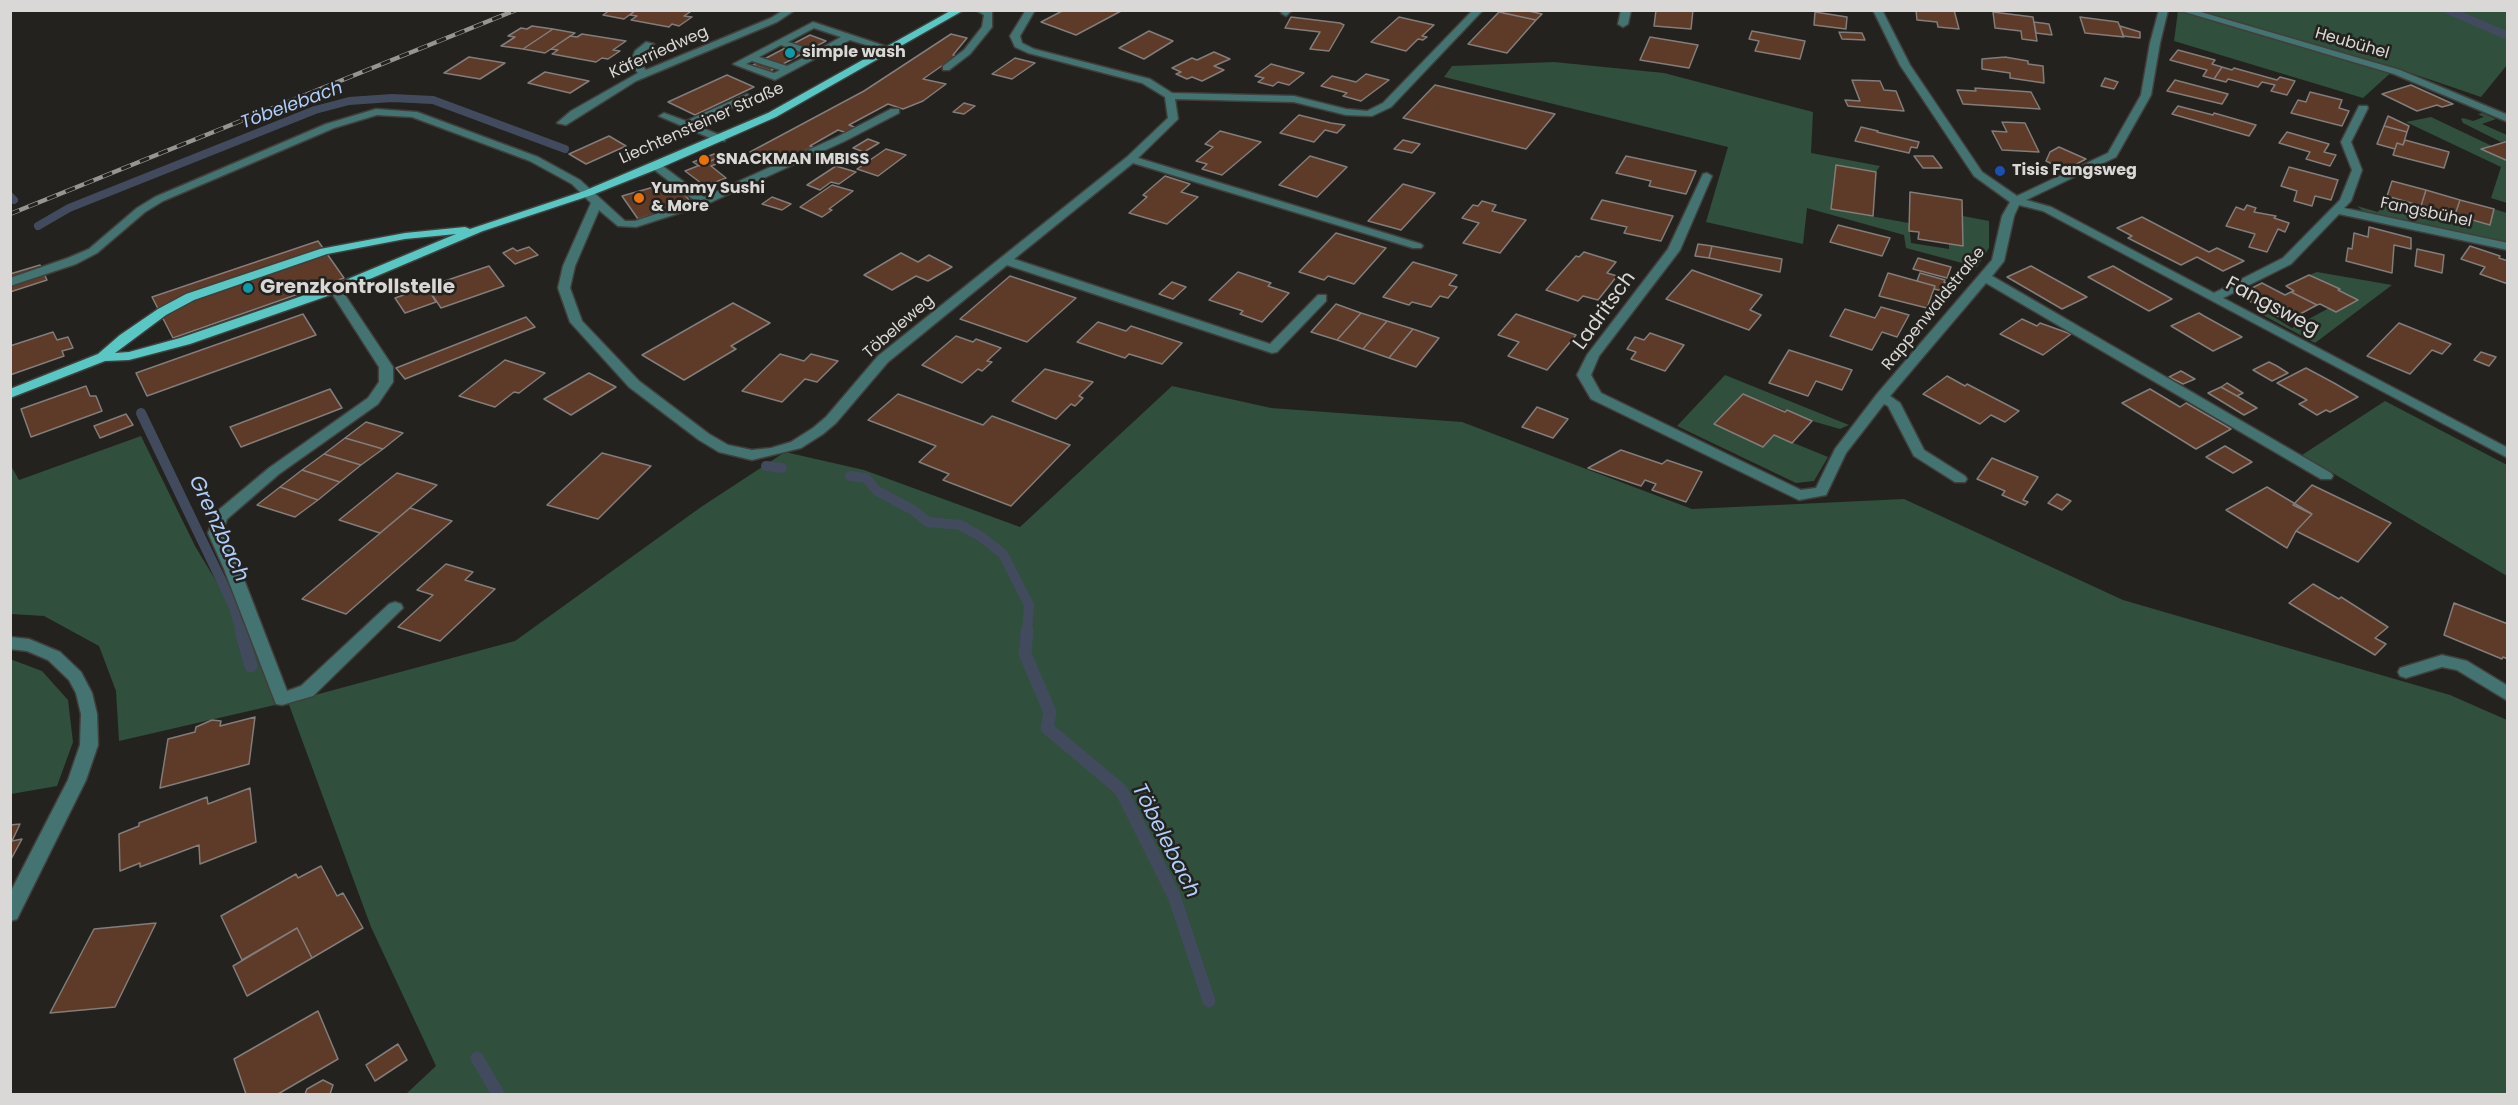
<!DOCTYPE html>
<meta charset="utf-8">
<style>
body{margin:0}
#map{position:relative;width:2518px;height:1105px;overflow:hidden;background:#24221e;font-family:Poppins,sans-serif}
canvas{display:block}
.frame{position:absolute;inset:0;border:12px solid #dad8d6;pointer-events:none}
</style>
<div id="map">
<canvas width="2518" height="1105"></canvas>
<div class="frame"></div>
</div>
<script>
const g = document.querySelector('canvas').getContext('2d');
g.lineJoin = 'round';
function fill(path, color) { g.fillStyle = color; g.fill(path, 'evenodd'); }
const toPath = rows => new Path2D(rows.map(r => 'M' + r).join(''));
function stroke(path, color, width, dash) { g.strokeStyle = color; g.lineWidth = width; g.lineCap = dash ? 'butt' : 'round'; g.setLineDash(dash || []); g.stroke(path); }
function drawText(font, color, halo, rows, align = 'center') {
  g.font = font + ' Poppins,sans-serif'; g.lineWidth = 5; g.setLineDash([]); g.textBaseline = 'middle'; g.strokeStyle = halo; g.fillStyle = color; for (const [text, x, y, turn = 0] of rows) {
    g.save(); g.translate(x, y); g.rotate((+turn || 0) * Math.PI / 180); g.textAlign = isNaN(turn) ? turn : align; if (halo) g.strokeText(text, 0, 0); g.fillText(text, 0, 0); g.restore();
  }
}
const green = toPath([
 [2178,11,2507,11,2507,65,2481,97,2396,68,2363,98,2174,41],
 [1554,62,1664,73,1813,112,1811,153,1880,166,1876,172,1836,166,1831,209,1909,223,1911,243,1949,249,1949,244,1963,246,1963,216,1989,221,1989,248,1977,267,1906,248,1904,235,1807,208,1803,244,1706,222,1728,147,1444,77,1452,66],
 [2482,113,2496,119,2482,124,2507,135,2507,141,2501,142,2463,123,2461,119,2463,118,2473,121,2484,117,2478,114],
 [2431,117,2492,146,2482,149,2507,161,2507,203,2491,198,2501,167,2406,122],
 [2387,196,2489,225,2494,209,2507,213,2507,245,2365,213,2357,206,2378,212],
 [2317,272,2392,285,2315,343,2259,313,2264,311,2292,328,2329,308,2336,312,2358,301,2309,275],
 [1725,375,1849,425,1840,429,1812,421,1743,394,1714,424,1763,446,1774,435,1828,457,1814,481,1796,483,1677,426],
 [1172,386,1271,408,1462,422,1692,509,1904,499,2123,600,2450,695,2507,720,2507,1094,406,1094,436,1066,371,927,288,702,119,741,116,691,99,646,44,616,11,614,10,464,19,480,141,436,195,546,289,702,515,641,701,507,785,452,864,470,1020,527],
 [2385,401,2507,465,2507,576,2302,455],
 [10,659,42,671,68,700,73,742,57,786,11,794]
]);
const streamFar2 = toPath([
 [2448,10,2508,36],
 [10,196,14,200],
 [38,226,69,208,315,110,349,101,392,98,433,100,565,149]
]);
const streamFar1 = toPath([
 [141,413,234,607,241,632],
 [766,466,782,468],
 [850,476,866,478,877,491,913,510,928,522,960,525,980,536,1003,554,1029,605,1027,632]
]);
const stream = toPath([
 [241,631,251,666],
 [1027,631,1025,654,1050,712,1047,728,1121,790,1174,896,1209,1001],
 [477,1058,498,1094]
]);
const building = toPath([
 [610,10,636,10,624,19,603,15,610,10],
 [636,10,693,10,684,16,692,17,679,26,672,24,669,27,631,20,637,16,630,15,636,10],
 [1064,10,1123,10,1076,35,1041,22,1064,10],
 [1505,10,1524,10,1542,14,1536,20,1503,13,1505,10],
 [1656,10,1693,10,1691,29,1654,26,1656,10],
 [1916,10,1954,10,1959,29,1938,27,1937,22,1917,20,1916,10],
 [1499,12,1536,20,1507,53,1468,44,1499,12],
 [1815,12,1847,17,1846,29,1814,25,1815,12],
 [1993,12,2033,17,2037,41,2022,39,2021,31,1995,28,1993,12],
 [1291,17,1340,23,1344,25,1329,51,1310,49,1320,32,1285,28,1291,17],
 [1399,17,1434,25,1422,36,1427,37,1423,40,1418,39,1406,51,1371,42,1399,17],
 [2080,17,2118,22,2124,37,2085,33,2080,17],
 [2034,22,2049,24,2052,35,2036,33,2034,22],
 [532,26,553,29,523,49,501,46,515,37,508,36,521,28,527,29,532,26],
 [2120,26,2140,32,2140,38,2123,36,2120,26],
 [553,29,575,33,545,53,523,49,553,29],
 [1149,31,1173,41,1144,59,1119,48,1149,31],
 [1752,31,1805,41,1800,59,1755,51,1759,41,1749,39,1752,31],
 [1839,32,1862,33,1865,40,1842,39,1839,32],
 [582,34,626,41,613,50,620,51,608,59,602,58,596,62,552,54,558,50,551,49,570,36,577,37,582,34],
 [951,34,967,38,953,55,956,56,923,79,946,84,923,101,903,109,888,104,849,125,857,128,847,133,838,130,810,146,813,147,776,164,750,152,864,91,951,34],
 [810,35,826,41,770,71,753,65,810,35],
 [1650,37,1698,45,1689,68,1640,60,1650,37],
 [2178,50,2215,60,2212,64,2222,67,2214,79,2203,76,2207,70,2170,60,2178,50],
 [1214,52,1230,59,1214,66,1224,70,1202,81,1192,77,1187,79,1176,74,1181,72,1172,68,1192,58,1197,60,1214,52],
 [469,57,505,63,480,79,444,73,469,57],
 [2005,57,2028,61,2028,64,2043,66,2044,83,2010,78,2010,73,1982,69,1982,59,2005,57],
 [1015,58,1035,63,1012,79,992,74,1015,58],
 [1271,64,1304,73,1289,85,1278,82,1273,86,1258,82,1264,78,1255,76,1271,64],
 [2222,67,2232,70,2234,68,2277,80,2280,77,2295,81,2287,95,2271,91,2275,85,2262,82,2258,87,2228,79,2226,82,2214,79,2222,67],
 [545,72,589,81,570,93,528,83,545,72],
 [1366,74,1389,80,1361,101,1343,96,1347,93,1321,86,1332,76,1356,82,1366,74],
 [727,75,754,87,695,115,668,102,727,75],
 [2105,78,2118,82,2114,89,2101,86,2105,78],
 [1852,80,1880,81,1884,90,1896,91,1904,111,1848,106,1845,100,1860,101,1852,80],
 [2175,80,2228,94,2222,104,2167,91,2175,80],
 [1435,85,1555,114,1526,149,1403,118,1435,85],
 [2411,85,2453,104,2442,107,2437,105,2417,111,2382,94,2411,85],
 [1975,88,2031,92,2040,109,1963,104,1957,90,1976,91,1975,88],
 [2310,92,2342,100,2339,108,2349,111,2342,126,2291,113,2298,100,2306,102,2310,92],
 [964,103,975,106,964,114,953,112,964,103],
 [2178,106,2213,115,2214,113,2256,125,2249,136,2172,114,2178,106],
 [1299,115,1331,123,1345,125,1337,133,1325,130,1314,142,1280,133,1299,115],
 [2388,116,2409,126,2407,132,2384,126,2388,116],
 [2002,122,2025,123,2039,152,2002,150,1992,131,2007,132,2002,122],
 [2384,126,2407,132,2403,145,2397,143,2395,149,2377,144,2384,126],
 [1861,127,1878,131,1877,132,1919,142,1917,148,1911,147,1909,153,1855,141,1861,127],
 [1220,131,1261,142,1222,175,1202,169,1207,164,1196,161,1213,147,1205,144,1220,131],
 [2287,132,2329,144,2324,152,2336,155,2330,166,2306,159,2310,152,2279,143,2287,132],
 [609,136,626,146,586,164,569,154,609,136],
 [868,139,879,143,864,152,853,148,868,139],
 [1403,140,1420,144,1412,153,1394,149,1403,140],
 [2405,140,2449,152,2444,168,2393,155,2397,143,2403,145,2405,140],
 [2508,141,2508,161,2481,149,2492,146,2508,141],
 [2059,147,2086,159,2065,170,2046,161,2050,152,2059,147],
 [886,149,906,155,878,176,857,169,886,149],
 [714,154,720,157,699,166,693,162,714,154],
 [1310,156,1347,167,1317,197,1279,185,1310,156],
 [1626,156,1696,171,1686,194,1649,186,1651,181,1616,173,1626,156],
 [1914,156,1933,156,1942,168,1923,168,1914,156],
 [720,157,725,161,711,166,726,178,705,186,685,171,720,157],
 [1836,165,1876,172,1873,216,1831,209,1836,165],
 [836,166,856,172,839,184,831,182,820,190,807,185,836,166],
 [2289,167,2338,180,2331,200,2315,196,2312,206,2294,201,2297,191,2281,186,2289,167],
 [1165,176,1190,184,1181,192,1198,197,1167,224,1129,213,1147,197,1143,195,1165,176],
 [675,181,691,203,638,219,622,196,675,181],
 [2392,181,2426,190,2421,206,2387,196,2392,181],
 [1403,184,1435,193,1401,230,1368,221,1403,184],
 [832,185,853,191,829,209,832,210,822,217,800,207,832,185],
 [2426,190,2460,200,2455,215,2421,206,2426,190],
 [1910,192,1962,200,1963,246,1918,239,1919,232,1909,231,1910,192],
 [772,197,791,204,782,210,762,204,772,197],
 [1602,200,1673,216,1661,241,1624,233,1627,227,1591,219,1602,200],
 [2460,200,2494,209,2490,225,2455,215,2460,200],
 [1482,201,1496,205,1492,211,1526,220,1500,253,1463,243,1479,223,1462,218,1473,205,1478,206,1482,201],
 [2247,205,2256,208,2254,212,2276,216,2274,218,2289,223,2285,232,2278,229,2267,252,2249,247,2255,234,2226,226,2236,207,2244,210,2247,205],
 [2142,217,2209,252,2217,248,2244,261,2223,271,2197,257,2181,265,2128,238,2132,236,2117,228,2142,217],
 [1838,225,1890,238,1882,256,1830,242,1838,225],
 [2369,227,2411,238,2411,249,2394,245,2392,273,2346,261,2348,248,2352,249,2354,233,2368,237,2369,227],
 [1336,233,1386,248,1354,284,1328,276,1324,280,1299,272,1336,233],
 [318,241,344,278,173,338,152,297,318,241],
 [1698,244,1712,246,1709,258,1695,256,1698,244],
 [1712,246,1782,259,1780,272,1709,258,1712,246],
 [2470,246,2500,256,2499,258,2508,261,2508,284,2480,274,2485,267,2461,259,2470,246],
 [529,247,538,255,515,264,503,253,513,248,517,251,529,247],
 [2417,249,2444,255,2442,273,2415,266,2417,249],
 [1584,252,1616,262,1607,273,1617,276,1598,300,1583,296,1578,301,1546,290,1576,256,1579,257,1584,252],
 [901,253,918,262,929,255,952,267,928,281,916,276,892,290,864,275,901,253],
 [1918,258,1951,267,1947,278,1913,269,1918,258],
 [1413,262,1457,275,1449,285,1457,287,1448,298,1440,296,1431,307,1412,302,1409,305,1383,297,1413,262],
 [40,265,47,280,10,292,10,274,40,265],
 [489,266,504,286,441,308,427,287,489,266],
 [2031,266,2087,297,2062,309,2007,277,2031,266],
 [2113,266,2134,278,2172,299,2149,311,2088,277,2113,266],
 [1692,270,1762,295,1750,310,1761,315,1749,330,1666,299,1692,270],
 [1238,272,1271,283,1268,286,1289,293,1262,322,1240,314,1243,311,1209,300,1238,272],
 [1888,273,1935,286,1927,308,1879,296,1888,273],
 [1920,273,1945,280,1944,282,1950,284,1947,292,1934,289,1935,286,1917,281,1920,273],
 [2309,275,2340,289,2338,290,2358,300,2336,312,2320,304,2317,305,2291,292,2294,291,2286,286,2309,275],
 [1010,276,1076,298,1027,342,960,319,1010,276],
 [1172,282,1186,287,1173,299,1159,294,1172,282],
 [2262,283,2285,295,2291,292,2317,305,2287,321,2238,295,2262,283],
 [427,287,436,302,405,313,395,298,427,287],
 [733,303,770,323,731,346,736,349,684,380,642,355,733,303],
 [1336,304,1361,313,1337,340,1311,332,1336,304],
 [1881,307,1909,315,1897,337,1882,332,1872,350,1830,336,1845,309,1875,318,1881,307],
 [1361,313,1387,321,1363,349,1337,340,1361,313],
 [2199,313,2204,316,2242,337,2213,351,2171,326,2199,313],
 [303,314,316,335,147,396,136,373,303,314],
 [1516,314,1576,335,1547,370,1508,356,1519,342,1498,335,1516,314],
 [526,317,535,327,405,379,396,368,526,317],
 [2022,319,2037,326,2040,323,2071,334,2043,355,2000,334,2022,319],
 [1387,321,1413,329,1389,358,1363,349,1387,321],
 [1098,322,1126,331,1131,326,1182,343,1162,364,1129,354,1125,358,1077,342,1098,322],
 [2399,323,2451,344,2442,354,2432,350,2410,374,2367,356,2399,323],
 [1413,329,1439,338,1416,367,1389,358,1413,329],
 [53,332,57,340,68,337,73,348,62,351,64,356,10,375,10,346,53,332],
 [1650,333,1684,345,1665,371,1631,359,1636,352,1627,349,1635,337,1644,340,1650,333],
 [956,336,973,342,976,339,1001,348,987,361,992,362,982,371,978,369,962,383,922,365,956,336],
 [1789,350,1852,370,1842,390,1816,381,1808,396,1769,383,1789,350],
 [2481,352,2496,357,2489,366,2474,360,2481,352],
 [780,354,804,361,811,354,838,361,817,382,805,379,782,402,742,391,780,354],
 [505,360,545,373,519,393,514,392,495,407,459,396,505,360],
 [2269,362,2277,366,2288,373,2272,381,2253,370,2269,362],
 [2306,368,2334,383,2358,397,2330,412,2326,410,2317,415,2299,404,2307,400,2277,383,2306,368],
 [1045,369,1093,382,1079,396,1083,398,1075,406,1071,404,1056,419,1012,401,1045,369],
 [2181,371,2195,379,2183,384,2169,377,2181,371],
 [589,373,616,387,571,415,544,399,589,373],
 [1947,376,1965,386,1967,384,2019,411,2005,422,1991,415,1980,424,1923,394,1947,376],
 [2227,383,2243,393,2237,396,2221,387,2227,383],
 [86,386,90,396,96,396,102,411,31,437,21,409,86,386],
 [2221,387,2237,396,2257,408,2244,415,2208,393,2221,387],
 [330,389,342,408,241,447,230,427,330,389],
 [2150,389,2180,407,2186,403,2231,429,2196,449,2122,403,2150,389],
 [898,394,983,425,992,416,1070,445,1011,506,943,480,949,474,919,462,936,446,868,420,898,394],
 [1743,394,1785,412,1787,410,1812,421,1792,443,1774,435,1763,447,1714,424,1743,394],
 [1537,407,1568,419,1553,438,1522,427,1537,407],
 [126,414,133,425,100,438,94,426,126,414],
 [366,422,403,433,383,449,345,438,366,422],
 [345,438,383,449,361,465,324,454,345,438],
 [2225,446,2252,462,2233,473,2206,457,2225,446],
 [1621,450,1662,464,1667,460,1702,472,1686,502,1652,490,1656,484,1645,480,1641,486,1588,468,1621,450],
 [602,453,651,466,598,519,547,505,602,453],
 [324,454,361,465,340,482,302,470,324,454],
 [1992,458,2038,477,2023,500,2028,502,2025,505,2002,495,2005,491,1977,479,1992,458],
 [302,470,340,482,318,500,280,487,302,470],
 [397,473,437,485,380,533,339,520,397,473],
 [2312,485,2391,523,2358,562,2296,531,2312,514,2293,505,2312,485],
 [280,487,318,500,295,517,257,505,280,487],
 [2267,487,2312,514,2296,531,2287,548,2226,510,2267,487],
 [2057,494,2071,501,2062,510,2048,503,2057,494],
 [410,508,452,521,346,614,302,599,410,508],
 [446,564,473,572,465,580,495,589,440,641,398,627,433,595,417,590,446,564],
 [2313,584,2339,599,2341,597,2388,627,2375,638,2386,644,2375,655,2289,603,2313,584],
 [2454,603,2508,624,2508,659,2503,657,2502,659,2444,635,2454,603],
 [255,717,249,764,160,788,168,739,195,732,196,727,212,720,221,721,220,726,255,717],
 [250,788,256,842,200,864,199,845,140,867,140,863,120,871,119,834,139,826,139,823,207,797,208,804,250,788],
 [20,824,12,841,22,839,10,861,10,825,20,824],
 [321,866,337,896,343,893,363,928,312,958,297,928,242,960,221,916,296,874,298,878,321,866],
 [156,923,115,1007,50,1013,94,929,156,923],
 [297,928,312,958,247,996,233,966,297,928],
 [318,1011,338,1059,278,1094,246,1094,234,1059,318,1011],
 [398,1044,407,1060,375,1081,366,1065,398,1044],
 [323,1080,333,1085,330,1094,305,1094,307,1089,323,1080]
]);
const minor = toPath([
 [784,10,795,10,777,22,636,81,566,125,557,123,571,111,638,73,630,63,635,51,646,42,654,44,642,54,640,63,646,70,771,18,784,10],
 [976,10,992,12,992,27,970,54,949,70,943,70,943,66,964,50,982,27,984,15,976,10],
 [1026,10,1035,10,1020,36,1022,43,1034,49,1150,79,1172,93,1294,96,1346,109,1367,111,1383,103,1473,10,1483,10,1391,107,1372,116,1346,115,1294,102,1175,99,1178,119,1138,158,1421,244,1423,246,1421,248,1413,248,1133,163,1014,259,1270,344,1318,295,1326,295,1326,301,1277,352,1272,353,1007,265,888,362,836,423,823,434,801,448,752,460,719,452,699,440,629,387,570,322,558,288,563,266,591,203,572,184,530,161,412,117,377,115,334,128,163,201,145,212,97,253,76,264,10,286,10,278,68,258,89,249,137,208,155,197,326,124,376,109,417,112,538,157,580,180,625,221,635,221,695,201,652,168,652,164,660,164,704,197,837,137,891,109,899,109,899,113,845,141,707,204,636,227,618,226,599,210,575,266,570,288,582,321,639,381,709,434,728,445,752,450,771,448,791,442,813,428,826,417,878,356,1127,157,1168,118,1165,97,1142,83,1028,53,1015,47,1010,36,1026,10],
 [1283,10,1292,10,1286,16,1281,13,1283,10],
 [1621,10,1631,10,1628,24,1623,27,1618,24,1621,10],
 [1873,10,1882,10,1910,65,1982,172,2017,196,2108,153,2141,95,2150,43,2159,10,2168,10,2160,43,2151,95,2116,157,2026,200,2051,207,2214,293,2283,258,2340,200,2352,170,2341,142,2359,106,2367,106,2368,108,2351,142,2362,170,2351,201,2344,208,2508,243,2508,250,2339,214,2291,264,2223,298,2508,448,2508,458,2043,211,2019,205,2014,216,2004,261,1992,276,2331,473,2333,476,2331,479,2321,479,1986,283,1890,396,1900,403,1924,450,1965,476,1967,479,1965,482,1955,482,1914,456,1888,406,1884,404,1846,453,1826,495,1799,500,1591,399,1577,375,1587,355,1668,249,1703,174,1707,173,1712,176,1680,250,1599,356,1591,375,1601,393,1801,490,1816,488,1835,449,1877,394,1992,260,2002,216,2010,202,1974,176,1900,65,1873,10],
 [2178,10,2194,10,2400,70,2508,115,2508,122,2394,74,2178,10],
 [813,22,897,50,892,53,850,40,775,80,733,64,813,22],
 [814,28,841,37,816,51,788,42,814,28],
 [781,45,809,55,787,66,759,57,781,45],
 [752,61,780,70,774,73,746,64,752,61],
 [747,94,752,97,751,99,695,125,725,137,725,141,717,141,659,116,664,113,686,121,747,94],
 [335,285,339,286,393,367,393,382,378,404,279,474,227,519,222,533,240,569,287,691,301,686,389,604,395,602,401,604,403,608,313,696,282,705,276,704,274,699,224,569,208,533,215,513,269,468,368,398,379,382,379,367,329,289,335,285],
 [10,637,29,639,60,652,81,672,92,693,97,714,98,745,86,780,17,919,10,921,10,893,68,780,80,745,81,714,76,693,69,680,48,660,27,651,10,649,10,637],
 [2442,655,2467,661,2508,686,2508,701,2457,670,2442,667,2406,678,2400,676,2398,672,2400,668,2442,655]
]);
const major = toPath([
 [952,10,964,10,776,117,660,168,592,195,483,231,339,292,190,344,129,360,105,361,10,398,10,389,98,354,120,335,158,309,186,294,320,249,405,233,465,227,470,229,584,191,768,113,952,10],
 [456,234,331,286,180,338,129,352,115,353,166,315,194,300,327,254,405,239,456,234]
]);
const rail = toPath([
 [10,214,516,10]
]);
const markers = [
 [790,53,6,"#0f9aa8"],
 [704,160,6,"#e8710a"],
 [2000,171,6,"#1a4fb4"],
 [639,198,6,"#e8710a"],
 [248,288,6,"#0f9aa8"]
];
const farStreetnames = [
 ["Heubühel",2352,44,16],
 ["Käferriedweg",659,53,-24],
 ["Liechtensteiner Straße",702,124,-24],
 ["Fangsbühel",2426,213,12],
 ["Rappenwaldstraße",1934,309,-51],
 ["Töbeleweg",899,327,-41]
];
const farPoinames = [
 ["simple wash",802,53],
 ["SNACKMAN IMBISS",716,160],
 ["Tisis Fangsweg",2012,171],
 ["Yummy Sushi",651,189],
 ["& More",651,207]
];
const farWaternames = [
 ["Töbelebach",292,106,-20]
];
const poiNames = [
 ["Grenzkontrollstelle",260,288]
];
const streetNames = [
 ["Fangsweg",2272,307,28],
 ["Ladritsch",1605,311,-54]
];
const waterNames = [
 ["Grenzbach",218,529,65],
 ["Töbelebach",1165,841,63]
];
fill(green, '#304f3c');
stroke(streamFar2, '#424b5d', 8);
stroke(streamFar1, '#424b5d', 10);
stroke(stream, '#424b5d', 13);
fill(building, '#5e3a28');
stroke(building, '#827d7a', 1.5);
stroke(minor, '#413f3b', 3);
stroke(major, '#413f3b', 3);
fill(minor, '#437472');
fill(major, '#59c8c4');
stroke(rail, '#979592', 4.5);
stroke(rail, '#24221e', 3, [10]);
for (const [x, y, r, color] of markers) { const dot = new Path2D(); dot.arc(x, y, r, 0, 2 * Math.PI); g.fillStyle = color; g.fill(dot); stroke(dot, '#24221e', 2); }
drawText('16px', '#dad8d6', '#24221e', farStreetnames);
drawText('bold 16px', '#dad8d6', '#24221e', farPoinames, 'left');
drawText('italic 18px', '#b0cefb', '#24221e', farWaternames);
drawText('bold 20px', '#dad8d6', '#24221e', poiNames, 'left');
drawText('20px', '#dad8d6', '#24221e', streetNames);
drawText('italic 21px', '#b0cefb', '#24221e', waterNames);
</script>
